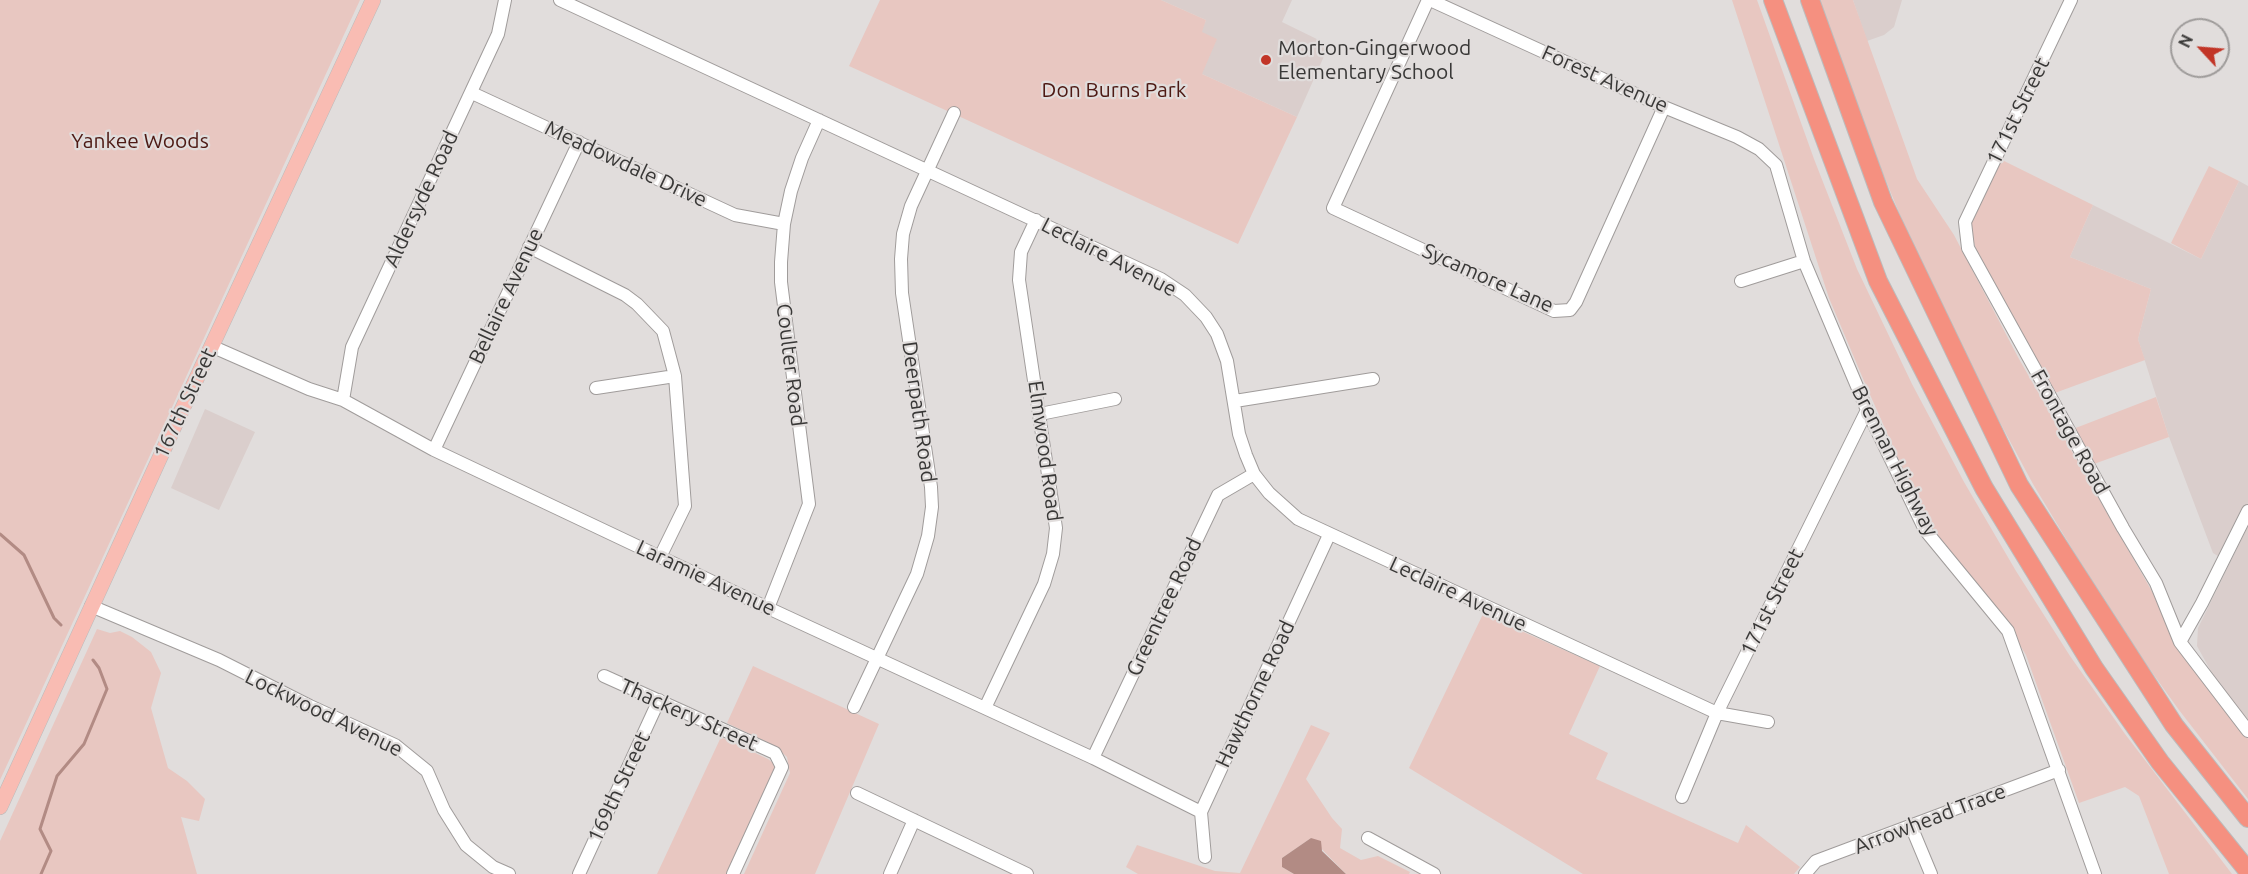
<!DOCTYPE html>
<style>
body{margin:0}
#map{position:relative;width:2248px;height:874px;overflow:hidden;background:#e1dddc;font-family:Ubuntu,sans-serif}
canvas{display:block}
.north{position:absolute;left:2170px;top:18px;width:60px;height:60px;box-sizing:border-box;background:#e1dddc;border:2px solid #9e9b9a;border-radius:50%;rotate:296deg;font-size:16px;font-weight:700;line-height:24px;text-align:center;color:#393837}
.north::after{content:'';display:block;margin:auto;width:21px;height:27px;background:#c23527;clip-path:polygon(50% 0,100% 100%,50% 72%,0 100%)}
</style>
<div id="map">
<canvas width="2248" height="874"></canvas>
<div class="north">N</div>
</div>
<script>
const g = document.querySelector('canvas').getContext('2d');
g.lineJoin = 'round';
function fill(path, color) { g.fillStyle = color; g.fill(path, 'evenodd'); }
const toPath = rows => new Path2D(rows.map(r => 'M' + r).join(''));
function stroke(path, color, width, dash) { g.strokeStyle = color; g.lineWidth = width; g.lineCap = dash ? 'butt' : 'round'; g.setLineDash(dash || []); g.stroke(path); }
function drawText(font, color, halo, rows, align = 'center') {
  g.font = font + ' Ubuntu,sans-serif'; g.lineWidth = 4.5; g.setLineDash([]); g.textBaseline = 'middle'; g.strokeStyle = halo; g.fillStyle = color; for (const [text, x, y, turn = 0] of rows) {
    g.save(); g.translate(x, y); g.rotate((+turn || 0) * Math.PI / 180); g.textAlign = isNaN(turn) ? turn : align; if (halo) g.strokeText(text, 0, 0); g.fillText(text, 0, 0); g.restore();
  }
}
const built = toPath([
 [1161,0,1292,0,1282,22,1329,45,1297,117,1202,74,1201,32,1206,20],
 [1853,0,1902,0,1894,27,1884,35,1867,41],
 [2239,181,2248,186,2248,503,2221,558,2213,553,2169,437,2138,339,2151,289,2070,257,2093,205,2201,259],
 [205,409,255,432,219,510,171,488],
 [2248,526,2248,721,2218,684,2197,646,2198,628]
]);
const green = toPath([
 [0,0,360,0,0,780],
 [880,0,1161,0,1206,20,1202,32,1217,39,1202,74,1297,117,1238,244,849,66],
 [1732,0,1757,0,1814,159,1857,269,1912,384,1964,482,2016,571,2070,656,2125,734,2232,874,2169,874,2139,796,2125,787,2079,803,2026,655,2001,614,1932,528,1898,458,1864,381,1829,298],
 [1819,0,1853,0,1917,179,1954,235,2019,359,2201,677,2248,739,2248,799,2179,710,2146,664,2074,552,2033,484,1990,404,1911,242,1882,171],
 [2000,159,2093,205,2070,257,2151,289,2138,339,2145,360,2052,394,1979,257,1971,234,1972,216],
 [2209,166,2239,181,2201,259,2171,243],
 [2156,397,2169,437,2091,465,2073,429],
 [1483,614,1600,666,1569,734,1608,753,1596,779,1738,843,1746,825,1800,867,1794,874,1583,874,1409,768],
 [97,629,110,633,120,631,132,637,151,652,161,673,151,708,168,768,187,781,205,799,199,821,181,817,197,874,0,874,0,841],
 [753,666,879,724,815,874,744,874,790,773,787,757,775,746,727,723],
 [1311,725,1330,733,1306,779,1332,818,1342,829,1340,848,1361,860,1378,856,1410,872,1409,874,1346,874,1311,838,1282,858,1282,867,1294,874,1138,874,1126,867,1137,845,1215,871,1240,873],
 [721,737,768,759,773,763,775,770,728,874,657,874]
]);
const water = toPath([
 [1311,838,1321,841,1322,851,1346,874,1294,874,1282,867,1282,858]
]);
const stream = toPath([
 [0,534,24,555,54,618,61,625],
 [41,874,51,851,40,829,57,776,84,744,107,689,99,668,93,660]
]);
const minor = toPath([
 [560,0,1161,279,1185,295,1206,317,1217,334,1227,361,1239,434,1246,455,1254,474,1269,493,1298,519,1717,713,1768,722],
 [1428,0,1333,208,1554,311,1570,310,1576,302,1664,107],
 [1430,0,1664,107,1737,137,1759,149,1776,165,1804,261,1867,410,1925,530,2008,631,2095,874],
 [2071,0,1965,222,1968,248,2123,528,2156,583,2180,642,2248,731],
 [472,93,735,215,784,224],
 [529,247,625,295,637,304,663,331,675,376,685,506,660,557],
 [1741,281,1804,261],
 [211,346,309,389,343,400,434,450,768,608,1093,758,1201,812],
 [596,388,675,376],
 [343,400,352,347,498,34,505,0],
 [1235,401,1373,379],
 [1040,414,1115,399],
 [434,450,579,142],
 [91,606,219,660,310,706,395,745,427,771,444,810,466,845,493,867,509,874],
 [768,608,809,504,781,282,781,262,784,224,791,191,802,158,819,120],
 [2180,642,2202,603,2248,511],
 [604,676,775,753,782,767,733,874],
 [854,707,917,574,928,536,932,507,931,487,902,293,901,259,903,234,911,206,954,113],
 [985,708,1044,584,1053,554,1056,528,1019,280,1021,252,1036,220],
 [1093,758,1218,495,1254,474],
 [857,793,1027,874],
 [1682,797,1717,713,1867,410],
 [1911,826,1931,874],
 [1368,838,1434,874],
 [1205,857,1201,812,1329,535],
 [579,874,659,700],
 [890,874,914,820],
 [1805,874,1816,861,2059,770]
]);
const major = toPath([
 [0,807,173,429,373,0]
]);
const highway = toPath([
 [1773,0,1878,281,1984,488,2094,668,2160,762,2248,871],
 [1810,0,1883,202,2019,485,2174,725,2248,818]
]);
const markers = [
 [1266,60,6,"#c23527"]
];
const poiNames = [
 ["Morton-Gingerwood",1278,48],
 ["Elementary School",1278,72]
];
const streetNames = [
 ["Forest Avenue",1605,79,24],
 ["171st Street",2018,111,-64],
 ["Meadowdale Drive",626,164,25],
 ["Aldersyde Road",421,199,-65],
 ["Leclaire Avenue",1109,257,27],
 ["Sycamore Lane",1488,278,24],
 ["Bellaire Avenue",506,296,-65],
 ["Coulter Road",791,365,83],
 ["167th Street",185,403,-65],
 ["Deerpath Road",919,412,82],
 ["Frontage Road",2070,432,61],
 ["Elmwood Road",1045,451,82],
 ["Brennan Highway",1895,461,63],
 ["Laramie Avenue",706,578,25],
 ["Leclaire Avenue",1458,594,25],
 ["171st Street",1772,602,-64],
 ["Greentree Road",1164,607,-65],
 ["Hawthorne Road",1255,694,-65],
 ["Lockwood Avenue",324,713,26],
 ["Thackery Street",689,715,24],
 ["169th Street",619,787,-65],
 ["Arrowhead Trace",1930,819,-21]
];
const parkNames = [
 ["Don Burns Park",1114,90],
 ["Yankee Woods",140,141]
];
fill(built, '#dacecc');
fill(green, '#e8c7c1');
fill(water, '#b28b84');
stroke(stream, '#b28b84', 3);
stroke(minor, '#a09c9b', 14);
stroke(major, '#bcbbbb', 16);
stroke(highway, '#bcbbbb', 20);
stroke(minor, '#fff', 12);
stroke(major, '#f9bcb3', 15);
stroke(highway, '#f59080', 18);
for (const [x, y, r, color] of markers) { const dot = new Path2D(); dot.arc(x, y, r, 0, 2 * Math.PI); g.fillStyle = color; g.fill(dot); stroke(dot, '#e1dddc', 2); }
drawText('21px', '#393837', '#e1dddc', poiNames, 'left');
drawText('21px', '#393837', '#e1dddc', streetNames);
drawText('21px', '#4d1913', '#e1dddc', parkNames);
</script>
